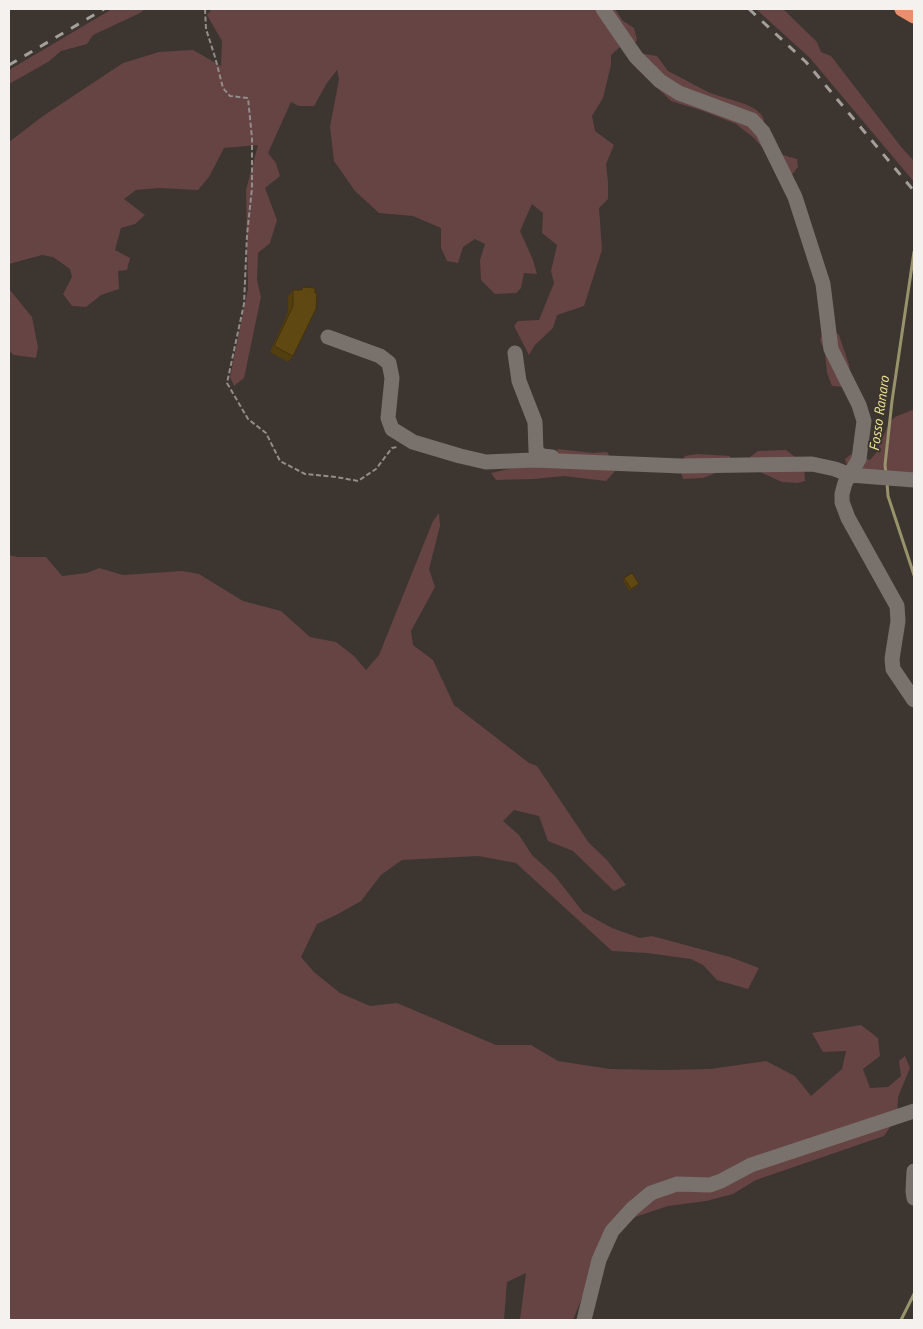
<!DOCTYPE html>
<style>
body{margin:0}
#map{position:relative;width:923px;height:1329px;overflow:hidden;background:#3c3530;font-family:"PT Sans",sans-serif}
canvas{display:block}
.frame{position:absolute;inset:0;border:10px solid #f5f1ee;pointer-events:none}
</style>
<div id="map">
<canvas width="923" height="1329"></canvas>
<div class="frame"></div>
</div>
<script>
const g = document.querySelector('canvas').getContext('2d');
g.lineJoin = 'round';
function fill(path, color) { g.fillStyle = color; g.fill(path, 'evenodd'); }
const toPath = rows => new Path2D(rows.map(r => 'M' + r).join(''));
function stroke(path, color, width, dash) { g.strokeStyle = color; g.lineWidth = width; g.lineCap = dash ? 'butt' : 'round'; g.setLineDash(dash || []); g.stroke(path); }
function drawText(font, color, halo, rows, align = 'center') {
  g.font = font + ' "PT Sans",sans-serif'; g.lineWidth = 4; g.setLineDash([]); g.textBaseline = 'middle'; g.strokeStyle = halo; g.fillStyle = color; for (const [text, x, y, turn = 0] of rows) {
    g.save(); g.translate(x, y); g.rotate((+turn || 0) * Math.PI / 180); g.textAlign = isNaN(turn) ? turn : align; if (halo) g.strokeText(text, 0, 0); g.fillText(text, 0, 0); g.restore();
  }
}
const green = toPath([
 [112,9,145,9,140,13,93,35,87,44,61,51,48,62,9,84,9,70],
 [212,9,615,9,623,21,634,28,637,40,633,46,620,47,611,55,611,65,603,98,592,116,595,131,614,145,606,164,608,182,608,199,599,208,602,250,584,306,557,315,553,328,535,345,529,355,514,326,518,321,539,320,554,283,551,271,557,245,542,233,543,213,532,204,520,231,533,260,537,274,524,273,521,288,516,293,495,294,481,280,480,260,485,244,475,239,463,247,458,263,447,261,441,248,441,228,413,216,379,213,355,191,334,161,330,127,339,79,337,70,327,83,314,106,299,106,291,102,268,153,276,163,280,176,265,188,277,220,270,243,258,253,257,280,261,297,244,378,234,386,230,377,248,289,246,190,258,145,224,148,209,177,198,190,159,188,136,190,124,199,145,215,135,224,121,228,115,250,130,258,127,270,118,271,119,289,101,295,86,307,72,306,63,294,72,277,70,269,53,257,42,255,9,264,9,142,43,116,123,63,159,52,193,50,221,66,222,41,207,15],
 [756,9,783,9,817,42,821,52,831,56,902,148,914,161,914,182,810,58],
 [637,51,644,54,657,56,668,71,710,93,745,104,755,109,761,114,764,120,760,132,783,155,797,159,798,167,789,178,754,138,736,124,703,111,671,101,633,65,631,58],
 [9,283,10,290,32,317,38,347,36,358,14,355,9,351],
 [823,329,833,330,839,335,849,365,851,382,844,387,832,386,827,373,825,353,820,340],
 [912,410,914,411,914,476,847,467,845,459,851,454,870,460,876,453,889,423,895,417],
 [558,449,593,453,607,452,617,469,606,481,564,476,534,479,496,480,491,473,552,459],
 [786,450,804,464,805,481,798,483,782,482,762,473,750,457,758,451],
 [697,454,730,456,731,467,703,478,683,479,680,468,685,456],
 [439,513,440,526,429,569,435,587,411,631,413,645,433,660,454,705,529,763,537,766,589,843,607,860,626,885,614,891,573,851,548,841,539,816,514,810,503,821,519,835,532,855,555,876,583,912,612,928,640,938,652,936,730,957,759,968,748,989,717,980,703,965,691,959,647,953,612,951,516,863,478,856,402,860,381,875,361,901,338,914,317,924,301,957,314,972,340,993,370,1006,397,1003,496,1045,531,1045,558,1061,610,1069,663,1070,710,1069,766,1061,795,1076,811,1096,842,1069,846,1051,823,1052,812,1033,861,1025,878,1038,880,1056,863,1069,870,1088,888,1087,901,1076,899,1061,905,1056,910,1068,898,1097,897,1117,884,1136,756,1180,733,1194,706,1201,668,1206,635,1217,600,1253,573,1320,520,1320,526,1273,507,1282,504,1320,9,1320,9,555,18,557,46,557,62,576,87,573,99,568,123,575,182,571,199,574,243,601,281,611,310,637,336,642,354,656,366,670,379,655,433,521]
]);
const stream = toPath([
 [886,474,885,465,892,401,914,252],
 [887,482,888,496,914,575],
 [901,1320,914,1294]
]);
const path = toPath([
 [205,9,206,29,215,57,223,88,230,96,248,98,252,138,252,188,247,235,244,304,227,383,248,419,266,433,280,461,305,474,336,477,358,481,376,469,392,448,397,447]
]);
const minor = toPath([
 [603,9,636,57,660,81,679,93,752,120,763,132,795,197,823,284,831,349,859,405,864,421,859,459,845,483,842,494,842,502,848,518,897,606,898,621,892,659,893,669,914,700],
 [328,337,380,356,389,363,392,378,388,418,392,429,413,442,460,456,486,462,534,460,681,466,812,464,835,469,850,475,914,480],
 [515,353,519,381,535,422,536,451,542,456,552,457],
 [914,1171,913,1191,914,1198],
 [584,1320,599,1260,612,1231,632,1209,651,1193,677,1184,710,1185,721,1181,751,1165,914,1111]
]);
const highway = toPath([
 [902,9,914,16]
]);
const rail = toPath([
 [749,9,806,62,914,191],
 [9,65,104,9]
]);
const wall = toPath([
 [303,287,293,356,288,362,270,352,288,312,288,296,293,290,301,290],
 [624,578,637,586,629,591,623,580]
]);
const building = toPath([
 [303,287,315,288,315,293,317,293,316,309,293,356,274,346,293,306,293,290,302,290,303,287],
 [632,573,639,584,631,589,624,578,632,573]
]);
const waterNames = [
 ["Fosso Ranaro",880,413,-82]
];
fill(green, '#664443');
stroke(stream, '#99936c', 3);
stroke(path, '#938d89', 2, [5, 2.5]);
stroke(minor, '#79726c', 15);
stroke(highway, '#e88f6b', 15);
stroke(rail, '#a49f9b', 3, [9, 9]);
fill(wall, '#533e0f');
fill(building, '#604812');
stroke(building, '#43320d', 1);
drawText('italic 14px', '#ece38f', '#3c3530', waterNames);
</script>
